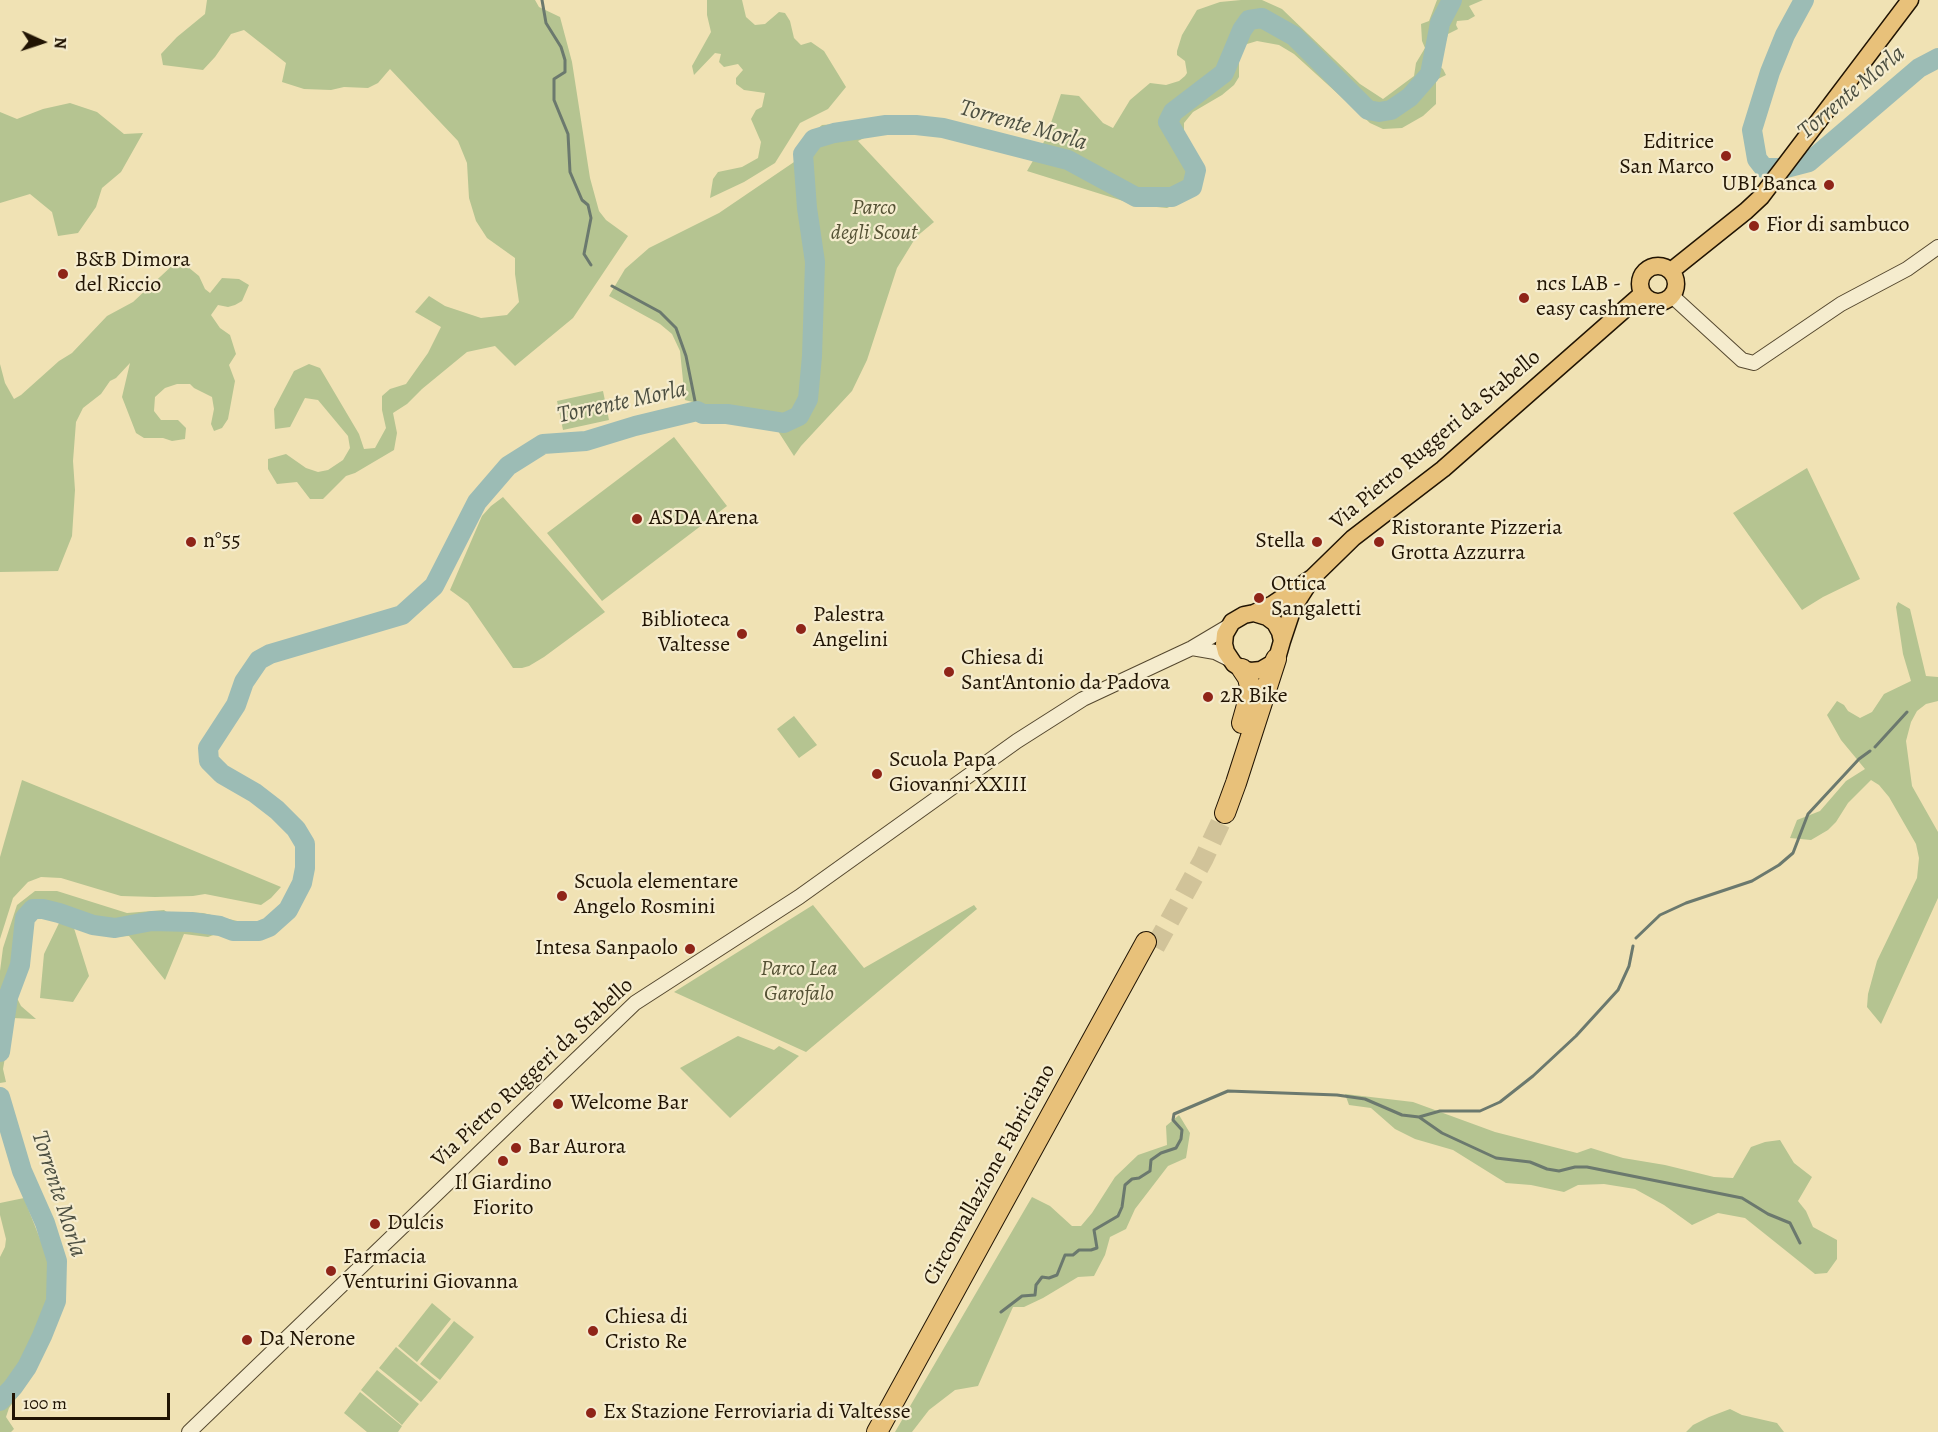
<!DOCTYPE html>
<meta charset="utf-8">
<style>
body{margin:0}
#map{position:relative;width:1938px;height:1432px;overflow:hidden;background:#f0e2b4;font-family:Alegreya,serif}
canvas{display:block}
.north{position:absolute;left:12px;top:12px;width:60px;height:60px;-webkit-text-stroke:4px #f5ecce;paint-order:stroke;rotate:93deg;font-size:16px;font-weight:700;line-height:24px;text-align:center;color:#211403}
.north::after{content:'';display:block;margin:auto;width:21px;height:27px;background:#211403;clip-path:polygon(50% 0,100% 100%,50% 72%,0 100%)}
.scale{position:absolute;left:12px;top:1393px;width:158px;height:27px;box-sizing:border-box;border:3px solid #211403;border-top:0;padding-left:8px;font-size:18px;line-height:21px;white-space:nowrap;color:#211403;-webkit-text-stroke:4px #f5ecce;paint-order:stroke}
</style>
<div id="map">
<canvas width="1938" height="1432"></canvas>
<div class="north">N</div>
<div class="scale">100 m</div>
</div>
<script>
const g = document.querySelector('canvas').getContext('2d');
g.lineJoin = 'round';
function fill(path, color) { g.fillStyle = color; g.fill(path, 'evenodd'); }
const toPath = rows => new Path2D(rows.map(r => 'M' + r).join(''));
function stroke(path, color, width, dash) { g.strokeStyle = color; g.lineWidth = width; g.lineCap = dash ? 'butt' : 'round'; g.setLineDash(dash || []); g.stroke(path); }
function drawText(font, color, halo, rows, align = 'center') {
  g.font = font + ' Alegreya,serif'; g.lineWidth = 4.5; g.setLineDash([]); g.textBaseline = 'middle'; g.strokeStyle = halo; g.fillStyle = color; for (const [text, x, y, turn = 0] of rows) {
    g.save(); g.translate(x, y); g.rotate((+turn || 0) * Math.PI / 180); g.textAlign = isNaN(turn) ? turn : align; if (halo) g.strokeText(text, 0, 0); g.fillText(text, 0, 0); g.restore();
  }
}
const green = toPath([
 [207,0,535,0,539,7,560,17,572,62,590,178,599,211,606,220,628,236,573,318,515,366,495,346,467,352,422,389,407,404,393,413,397,433,394,450,355,473,346,476,323,499,310,499,297,482,277,484,268,469,268,459,286,454,306,468,318,472,328,470,343,460,350,448,348,436,318,400,305,398,290,427,275,429,274,409,294,371,309,364,320,368,359,434,364,449,375,448,386,428,382,410,382,396,390,389,406,384,428,353,441,327,415,312,429,296,445,306,481,318,507,315,519,302,515,274,515,258,487,238,476,221,469,198,467,163,458,141,390,69,378,83,368,88,344,87,331,90,304,89,282,82,286,63,244,30,231,34,215,57,203,70,163,65,161,54,177,37,205,14],
 [707,0,742,0,746,17,755,25,765,24,779,12,785,13,790,21,794,38,801,45,811,42,824,51,846,87,828,109,800,123,775,163,744,182,710,198,713,179,718,172,742,167,758,158,761,142,751,119,756,110,762,107,765,93,744,90,736,84,736,78,743,70,738,64,724,67,719,62,721,54,715,53,694,75,692,66,711,32,707,15],
 [1241,0,1262,0,1282,9,1360,84,1383,99,1414,76,1416,63,1425,48,1422,41,1421,24,1429,21,1437,0,1483,0,1469,6,1475,16,1468,20,1457,21,1456,25,1458,29,1448,34,1446,41,1440,48,1443,55,1435,63,1443,69,1446,75,1436,80,1436,104,1423,116,1402,128,1383,129,1370,123,1294,54,1279,45,1257,41,1247,44,1239,51,1239,77,1234,85,1222,95,1193,112,1184,123,1184,134,1195,163,1198,177,1188,196,1178,203,1167,208,1136,205,1027,171,1045,140,1061,94,1079,96,1103,123,1113,128,1130,100,1150,83,1166,85,1179,81,1185,76,1187,73,1185,61,1177,55,1177,51,1182,35,1197,10,1220,2],
 [70,103,97,112,124,134,143,133,121,172,102,188,96,207,78,233,58,236,52,212,30,194,0,203,0,112,17,119,43,109],
 [880,121,914,131,870,135,858,141,934,222,916,237,897,268,867,360,852,391,801,446,794,456,776,428,775,420,783,421,798,415,806,398,813,264,799,158,802,142,822,125],
 [797,160,812,265,805,397,797,414,783,419,727,411,685,400,680,351,672,334,660,324,609,296,625,269,649,248,719,213],
 [175,263,188,267,199,276,205,289,210,293,222,278,239,279,249,285,242,301,235,305,228,307,218,305,211,315,220,328,230,335,236,354,229,365,235,381,228,419,222,428,214,431,211,424,214,409,212,397,194,388,190,384,177,384,165,388,155,397,154,411,161,420,178,420,186,428,185,439,172,441,163,438,144,438,136,433,122,397,130,363,116,378,110,381,101,394,83,408,76,422,73,461,75,490,72,536,58,571,0,572,0,364,5,383,14,399,21,395,59,361,72,353,107,316,133,302],
 [603,391,609,420,563,430,557,401],
 [674,437,727,506,602,601,547,533],
 [1807,468,1860,579,1823,597,1802,610,1733,513],
 [503,497,605,612,544,657,529,666,522,668,513,668,468,603,450,590,482,516,491,506],
 [1898,602,1910,609,1926,676,1938,677,1938,701,1926,704,1917,711,1911,722,1906,741,1912,786,1938,832,1938,898,1881,1024,1867,1007,1868,994,1877,961,1917,878,1919,858,1916,844,1889,797,1879,785,1871,780,1848,803,1836,822,1828,830,1811,840,1790,838,1797,820,1820,811,1846,781,1865,769,1841,740,1827,715,1837,701,1844,705,1848,711,1860,718,1872,712,1884,694,1911,681,1903,654,1896,607],
 [794,716,817,745,799,758,777,729],
 [22,780,103,813,281,887,271,898,261,905,205,894,193,896,155,897,121,896,61,878,41,877,28,882,13,898,0,939,0,857],
 [35,891,57,891,127,913,164,910,171,915,185,912,203,913,246,923,208,937,184,934,165,980,129,936,111,937,90,933,65,910,45,906,33,906,28,909,24,913,22,924,25,941,24,959,17,979,17,998,21,1006,36,1019,12,1018,3,1069,6,1082,0,1083,0,971,3,948,17,905],
 [813,905,864,968,974,905,977,909,806,1052,674,992],
 [60,921,73,925,89,976,73,1002,40,998,44,954],
 [738,1036,774,1050,779,1046,799,1056,730,1118,680,1068],
 [1345,1094,1413,1102,1495,1132,1577,1153,1591,1148,1623,1158,1665,1165,1714,1177,1733,1178,1751,1147,1765,1142,1780,1140,1794,1163,1812,1177,1798,1201,1806,1211,1813,1227,1837,1240,1837,1259,1827,1273,1815,1274,1745,1218,1718,1213,1692,1225,1664,1205,1635,1189,1604,1184,1578,1185,1564,1192,1531,1185,1506,1183,1453,1150,1415,1139,1395,1129,1371,1108,1349,1105],
 [1179,1115,1190,1133,1186,1158,1168,1166,1135,1209,1126,1229,1110,1237,1105,1255,1094,1276,1078,1277,1043,1298,1024,1307,1013,1307,978,1386,955,1390,929,1410,912,1432,895,1432,1032,1197,1050,1206,1072,1226,1081,1226,1092,1213,1115,1177,1138,1155,1167,1145,1166,1126],
 [24,1198,51,1267,49,1302,43,1322,30,1347,46,1343,28,1382,9,1408,6,1417,14,1429,11,1432,0,1432,0,1257,5,1247,6,1239,0,1215,0,1203],
 [432,1303,451,1319,417,1362,398,1346],
 [454,1321,474,1337,440,1380,420,1364],
 [396,1347,438,1382,421,1402,379,1368],
 [377,1370,419,1404,402,1425,361,1390],
 [360,1392,402,1426,398,1432,367,1432,344,1413],
 [1730,1409,1742,1415,1777,1423,1784,1432,1686,1432,1693,1425,1709,1417]
]);
const stream = toPath([
 [542,0,546,23,561,47,565,60,565,72,554,79,554,100,568,134,570,172,582,200,588,205,591,218,584,254,591,265],
 [612,286,660,312,676,328,686,356,697,411],
 [1875,747,1907,712],
 [1636,938,1660,915,1686,903,1752,881,1779,865,1793,853,1808,814,1859,759,1870,751],
 [1419,1117,1442,1133,1496,1158,1530,1162,1547,1169,1559,1171,1575,1167,1587,1167,1742,1198,1768,1214,1790,1223,1800,1243],
 [1001,1312,1022,1296,1035,1295,1036,1285,1042,1277,1049,1278,1057,1275,1065,1255,1073,1255,1079,1250,1091,1250,1097,1248,1094,1230,1118,1216,1122,1207,1125,1185,1132,1179,1139,1178,1150,1171,1151,1160,1161,1153,1176,1148,1181,1139,1182,1130,1173,1120,1174,1114,1228,1091,1337,1095,1365,1099,1402,1115,1419,1117,1440,1111,1480,1111,1500,1102,1533,1076,1576,1036,1618,990,1629,966,1633,946]
]);
const river = toPath([
 [1804,0,1785,35,1770,72,1752,130,1757,159,1764,168,1786,168,1809,162,1919,68,1938,58],
 [0,1052,8,997,20,965,25,918,33,909,43,909,59,913,93,925,115,928,152,921,191,922,220,926,233,931,259,931,269,927,288,910,302,883,305,868,305,844,296,829,277,810,255,793,222,774,209,761,208,748,236,705,244,682,259,660,270,654,402,615,434,586,477,502,508,466,543,444,586,441,635,426,697,411,703,414,727,414,784,423,799,416,808,399,812,356,815,262,807,208,803,154,814,139,834,133,886,125,916,125,943,128,1068,160,1136,197,1172,197,1192,187,1196,170,1168,122,1173,112,1224,73,1242,30,1249,20,1262,18,1294,36,1368,110,1379,112,1391,110,1410,97,1430,74,1440,23,1452,0],
 [0,1097,22,1171,45,1223,57,1261,56,1301,42,1336,27,1367,13,1387,0,1401]
]);
const highwayTunnel = toPath([
 [1155,947,1203,860,1225,813]
]);
const minor = toPath([
 [1672,296,1742,360,1754,363,1841,304,1907,269,1938,247],
 [1192,648,1215,652,1231,660],
 [189,1432,635,1003,799,897,1017,741,1083,699,1192,648,1229,626]
]);
const major = toPath([
 '1640 284a18 18 0 1 1 36 0a18 18 0 1 1-36 0Z',
 [1671,271,1746,211,1761,197,1910,0],
 [1254,613,1267,617,1275,623,1280,632,1282,641,1278,655,1273,663,1261,670,1251,671,1242,669,1234,664,1226,652,1224,644,1225,634,1232,622,1244,615,1254,613,1273,604,1312,578,1353,538,1443,469,1642,294],
 [1282,641,1293,608,1307,586]
]);
const highway = toPath([
 [1242,723,1251,691,1248,678,1242,669],
 [1225,813,1236,783,1276,659],
 [877,1432,1146,942]
]);
const markers = [
 [1726,156,6,"#8f2418"],
 [1829,185,6,"#8f2418"],
 [1754,226,6,"#8f2418"],
 [63,274,6,"#8f2418"],
 [1524,298,6,"#8f2418"],
 [637,519,6,"#8f2418"],
 [191,542,6,"#8f2418"],
 [1317,542,6,"#8f2418"],
 [1379,542,6,"#8f2418"],
 [1259,598,6,"#8f2418"],
 [801,629,6,"#8f2418"],
 [742,634,6,"#8f2418"],
 [949,672,6,"#8f2418"],
 [1208,697,6,"#8f2418"],
 [877,774,6,"#8f2418"],
 [562,896,6,"#8f2418"],
 [690,949,6,"#8f2418"],
 [558,1104,6,"#8f2418"],
 [516,1148,6,"#8f2418"],
 [503,1161,6,"#8f2418"],
 [375,1224,6,"#8f2418"],
 [331,1271,6,"#8f2418"],
 [593,1331,6,"#8f2418"],
 [247,1340,6,"#8f2418"],
 [591,1413,6,"#8f2418"]
];
const poiNames = [
 ["Editrice",1714,143,"right"],
 ["San Marco",1714,168,"right"],
 ["UBI Banca",1817,185,"right"],
 ["Fior di sambuco",1766,226],
 ["B&B Dimora",75,261],
 ["del Riccio",75,286],
 ["ncs LAB -",1536,285],
 ["easy cashmere",1536,310],
 ["ASDA Arena",649,519],
 ["Ristorante Pizzeria",1391,529],
 ["Grotta Azzurra",1391,554],
 ["n°55",203,542],
 ["Stella",1305,542,"right"],
 ["Ottica",1271,585],
 ["Sangaletti",1271,610],
 ["Palestra",813,616],
 ["Angelini",813,641],
 ["Biblioteca",730,621,"right"],
 ["Valtesse",730,646,"right"],
 ["Chiesa di",961,659],
 ["Sant'Antonio da Padova",961,684],
 ["2R Bike",1220,697],
 ["Scuola Papa",889,761],
 ["Giovanni XXIII",889,786],
 ["Scuola elementare",574,883],
 ["Angelo Rosmini",574,908],
 ["Intesa Sanpaolo",678,949,"right"],
 ["Welcome Bar",570,1104],
 ["Bar Aurora",528,1148],
 ["Il Giardino",503,1184,"center"],
 ["Fiorito",503,1209,"center"],
 ["Dulcis",387,1224],
 ["Farmacia",343,1258],
 ["Venturini Giovanna",343,1283],
 ["Chiesa di",605,1318],
 ["Cristo Re",605,1343],
 ["Da Nerone",259,1340],
 ["Ex Stazione Ferroviaria di Valtesse",603,1413]
];
const parkNames = [
 ["Parco",874,209],
 ["degli Scout",874,234],
 ["Parco Lea",799,970],
 ["Garofalo",799,995]
];
const streetNames = [
 ["Via Pietro Ruggeri da Stabello",1436,440,-40],
 ["Via Pietro Ruggeri da Stabello",533,1073,-43],
 ["Circonvallazione Fabriciano",990,1175,-61]
];
const waterNames = [
 ["Torrente Morla",1852,93,-40],
 ["Torrente Morla",1023,126,16],
 ["Torrente Morla",622,403,-12],
 ["Torrente Morla",58,1194,72]
];
fill(green, '#b5c491');
stroke(stream, '#6b796e', 3);
stroke(river, '#9cbcb5', 20);
stroke(highwayTunnel, '#d1c399', 20, [20, 10]);
stroke(minor, '#55482f', 16);
stroke(major, '#211403', 19);
stroke(highway, '#211403', 22);
stroke(minor, '#f5ecce', 14);
stroke(major, '#e8c17a', 16);
stroke(highway, '#e8c17a', 20);
for (const [x, y, r, color] of markers) { const dot = new Path2D(); dot.arc(x, y, r, 0, 2 * Math.PI); g.fillStyle = color; g.fill(dot); stroke(dot, '#f5ecce', 2); }
drawText('22px', '#211403', '#f5ecce', poiNames, 'left');
drawText('italic 22px', '#555235', '#f5ecce', parkNames);
drawText('22px', '#211403', '#f5ecce', streetNames);
drawText('italic 24px', '#4c4f41', '#f5ecce', waterNames);
</script>
